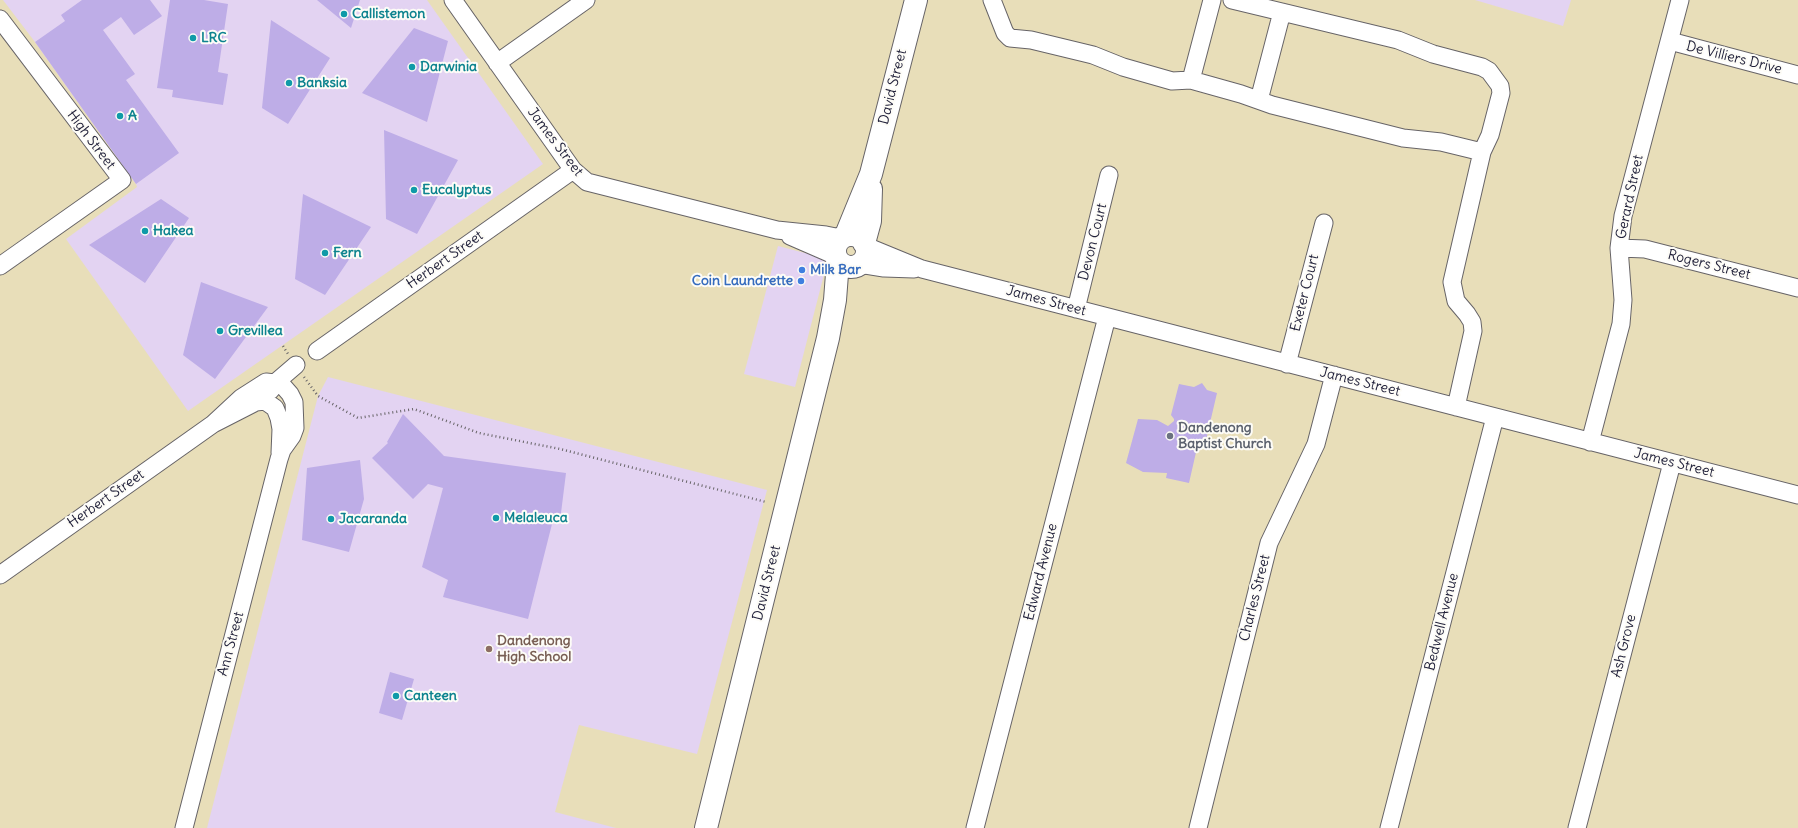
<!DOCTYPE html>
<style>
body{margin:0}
canvas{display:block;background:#e8deb9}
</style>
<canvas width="1798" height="828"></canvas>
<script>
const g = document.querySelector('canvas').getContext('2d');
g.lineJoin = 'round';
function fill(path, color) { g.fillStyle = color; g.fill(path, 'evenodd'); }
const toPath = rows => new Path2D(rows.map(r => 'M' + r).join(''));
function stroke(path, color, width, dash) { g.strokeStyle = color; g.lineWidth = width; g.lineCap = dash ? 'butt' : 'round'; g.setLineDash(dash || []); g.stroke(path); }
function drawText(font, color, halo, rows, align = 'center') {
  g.font = font + ' Delius,sans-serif'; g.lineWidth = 4; g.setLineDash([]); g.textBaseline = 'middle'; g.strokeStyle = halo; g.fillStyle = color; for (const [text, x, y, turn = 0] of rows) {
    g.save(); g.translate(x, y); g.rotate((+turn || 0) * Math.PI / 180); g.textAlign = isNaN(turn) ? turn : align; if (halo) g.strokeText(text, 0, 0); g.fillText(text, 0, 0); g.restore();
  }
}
const built = toPath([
 [3,0,427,0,543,164,188,411,66,239,137,187,136,184,35,42],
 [1475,0,1571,0,1563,26],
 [778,246,828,259,795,387,744,374],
 [328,377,767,490,697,754,579,725,555,812,616,828,207,828,318,396]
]);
const building = toPath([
 [82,0,150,0,162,16,134,35,121,17,103,30,135,74,126,80,179,153,136,184,35,42,65,21,61,15],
 [170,0,204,0,228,4,218,72,228,74,223,105,172,97,173,90,157,88],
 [317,0,360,0,351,28],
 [271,20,330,58,288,124,262,108],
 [414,28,448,41,427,122,362,93],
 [384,130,458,160,417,234,386,219],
 [303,194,371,227,325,295,295,279],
 [161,199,189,218,145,283,89,245],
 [201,282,268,307,215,379,183,355],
 [1202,383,1207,390,1217,393,1206,440,1204,439,1202,449,1197,448,1189,483,1166,478,1167,473,1143,472,1126,463,1138,419,1157,420,1168,426,1174,421,1174,419,1171,415,1179,384,1194,387],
 [403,414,444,456,566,473,561,513,552,524,528,619,443,597,448,580,422,567,443,488,428,484,413,499,372,458,388,443,387,442],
 [360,460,364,499,349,552,302,540,307,468],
 [390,672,414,679,402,720,379,713]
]);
const path = toPath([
 [283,346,288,354],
 [304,377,318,396,358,418,414,409,479,433,560,449,766,502]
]);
const minor = toPath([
 [453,0,573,170,587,182,777,230,826,235,841,238],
 [992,0,1005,33,1010,38,1031,40,1093,55,1123,67,1172,81,1191,80,1241,94,1272,105,1403,138,1441,142,1482,152],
 [1232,0,1398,40,1433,54,1482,67,1489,71,1500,86,1501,93,1490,135,1482,152,1452,282,1456,301,1467,314,1472,322,1473,331,1456,407],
 [0,19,122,180,0,266],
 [1670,41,1798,75],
 [497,63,586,0],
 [1191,80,1212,0],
 [1259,100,1282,12],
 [790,236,836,256],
 [866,246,922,269,1798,495],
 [1619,248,1645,249,1798,288],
 [859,264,884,268,914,269],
 [1076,309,1109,175],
 [317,351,573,170],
 [1287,364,1324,223],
 [271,390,275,383,296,365],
 [265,401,275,408,279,418,281,429,280,453],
 [1590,442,1621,324,1623,300,1619,248,1623,216,1680,0],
 [0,575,213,424,256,402,265,401],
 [184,828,279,459,282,450,292,436,295,428,294,402,290,394,283,386,275,383,266,382,241,398,213,424],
 [975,828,1107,317],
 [1198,828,1269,543,1316,444,1334,375],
 [1389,828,1495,417],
 [1577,828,1672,463]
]);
const major = toPath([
 [846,235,871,174,916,0],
 '835 251a16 16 0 1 1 32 0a16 16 0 1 1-32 0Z',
 [864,243,870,221,871,189],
 [706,828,828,338,835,300,838,261]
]);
const markers = [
 [344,14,4,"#0f9aa8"],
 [193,38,4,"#0f9aa8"],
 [412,67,4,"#0f9aa8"],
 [289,83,4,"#0f9aa8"],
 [120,116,4,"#0f9aa8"],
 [414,190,4,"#0f9aa8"],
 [145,231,4,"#0f9aa8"],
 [325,253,4,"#0f9aa8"],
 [802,270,4,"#3f7fe0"],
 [801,281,4,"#3f7fe0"],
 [220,331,4,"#0f9aa8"],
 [1170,436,4,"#6b7280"],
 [496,518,4,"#0f9aa8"],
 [331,519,4,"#0f9aa8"],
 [489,649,4,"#8d6e63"],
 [396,696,4,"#0f9aa8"]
];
const cultureNames = [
 ["Callistemon",352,14],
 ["LRC",201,38],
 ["Darwinia",420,67],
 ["Banksia",297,83],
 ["A",128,116],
 ["Eucalyptus",422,190],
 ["Hakea",153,231],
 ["Fern",333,253],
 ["Grevillea",228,331],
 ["Melaleuca",504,518],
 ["Jacaranda",339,519],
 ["Canteen",404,696]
];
const streetNames = [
 ["De Villiers Drive",1734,58,14],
 ["David Street",893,87,-76],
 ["High Street",91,140,53],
 ["James Street",555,142,53],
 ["Gerard Street",1630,197,-78],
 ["Devon Court",1093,242,-76],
 ["Herbert Street",445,260,-35],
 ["Rogers Street",1709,265,14],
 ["Exeter Court",1305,293,-76],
 ["James Street",1046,301,15],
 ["James Street",1360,382,14],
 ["James Street",1674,463,14],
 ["Herbert Street",106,499,-35],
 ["Edward Avenue",1041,572,-76],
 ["David Street",767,583,-76],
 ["Charles Street",1255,598,-76],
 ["Bedwell Avenue",1442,622,-76],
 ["Ann Street",231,644,-75],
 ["Ash Grove",1624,646,-76]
];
const shopNames = [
 ["Milk Bar",810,270],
 ["Coin Laundrette",793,281,"right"]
];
const worshipNames = [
 ["Dandenong",1178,428],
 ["Baptist Church",1178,444]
];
const educationNames = [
 ["Dandenong",497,641],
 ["High School",497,657]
];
fill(built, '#e3d3f2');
fill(building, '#beade7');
stroke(minor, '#676467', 19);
stroke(major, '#676467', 24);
stroke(path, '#676467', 2.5, [1, 3]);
stroke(minor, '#fff', 17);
stroke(major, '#fff', 22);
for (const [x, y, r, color] of markers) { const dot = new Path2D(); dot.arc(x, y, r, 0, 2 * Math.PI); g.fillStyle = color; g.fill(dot); stroke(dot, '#fdfcf7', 1.5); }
drawText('bold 14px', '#0d838f', '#fdfcf7', cultureNames, 'left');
drawText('14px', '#22223b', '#fdfcf7', streetNames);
drawText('bold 14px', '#366cbe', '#fdfcf7', shopNames, 'left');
drawText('bold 14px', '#5b616d', '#fdfcf7', worshipNames, 'left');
drawText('bold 14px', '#785e54', '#fdfcf7', educationNames, 'left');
</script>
